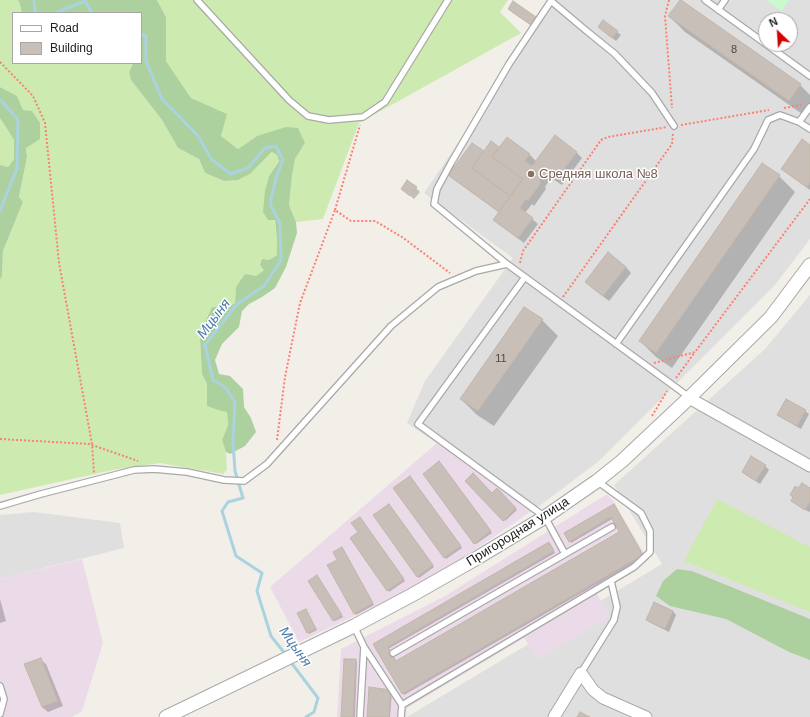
<!DOCTYPE html>
<meta charset="utf-8">
<style>
body{margin:0}
#map{position:relative;width:810px;height:717px;overflow:hidden;background:#f2efe9;font-family:Arial,sans-serif}
canvas{display:block}
.legend{position:absolute;left:12px;top:12px;width:130px;height:52px;box-sizing:border-box;background:#fff;border:1px solid #a7a7a7;margin:0;padding:5px 7px;list-style:none;font-size:12px;color:#222}
.legend li{display:flex;align-items:center;gap:8px;height:20px}
.legend b{width:20px;border:1px solid #a7a7a7}
.north{position:absolute;left:758px;top:12px;width:40px;height:40px;box-sizing:border-box;background:#fff;border:1px solid #a7a7a7;border-radius:50%;rotate:335deg;font-size:11px;font-weight:700;line-height:16px;text-align:center;color:#222}
.north::after{content:'';display:block;margin:auto;width:14px;height:18px;background:#d40000;clip-path:polygon(50% 0,100% 100%,50% 72%,0 100%)}
</style>
<div id="map">
<canvas width="810" height="717"></canvas>
<ul class="legend">
<li><b style="height:5px;background:#fff"></b>Road</li>
<li><b style="height:11px;background:#c7bfb8"></b>Building</li>
</ul>
<div class="north">N</div>
</div>
<script>
const g = document.querySelector('canvas').getContext('2d');
g.lineJoin = 'round';
function fill(path, color) { g.fillStyle = color; g.fill(path, 'evenodd'); }
const toPath = rows => new Path2D(rows.map(r => 'M' + r).join(''));
function stroke(path, color, width, dash) { g.strokeStyle = color; g.lineWidth = width; g.lineCap = dash ? 'butt' : 'round'; g.setLineDash(dash || []); g.stroke(path); }
function drawText(font, color, halo, rows, align = 'center') {
  g.font = font + ' Arial,sans-serif'; g.lineWidth = 3; g.setLineDash([]); g.textBaseline = 'middle'; g.strokeStyle = halo; g.fillStyle = color; for (const [text, x, y, turn = 0] of rows) {
    g.save(); g.translate(x, y); g.rotate((+turn || 0) * Math.PI / 180); g.textAlign = isNaN(turn) ? turn : align; if (halo) g.strokeText(text, 0, 0); g.fillText(text, 0, 0); g.restore();
  }
}
const residential = toPath([
 [556,0,810,0,810,239,775,285,599,461,534,510,407,423,425,381,513,258,424,193],
 [766,20,790,20,790,44,766,44],
 [810,295,810,717,407,717,662,564,614,485,765,349],
 [34,512,120,523,124,548,0,579,0,515]
]);
const industrial = toPath([
 [437,443,533,510,431,580,299,642,270,587],
 [607,494,614,502,648,560,597,594,610,617,538,659,524,638,407,708,406,717,337,717,341,649,445,596],
 [82,559,103,643,82,711,72,717,0,717,0,579]
]);
const grass = toPath([
 [0,0,17,0,19,1,22,13,13,13,13,63,133,63,129,71,131,80,162,120,178,148,199,159,205,173,224,181,238,180,250,174,273,152,277,155,279,160,269,176,277,240,277,255,269,260,264,270,256,276,236,287,235,303,228,307,200,339,202,374,207,384,208,405,221,411,227,412,228,425,222,440,226,452,227,470,223,474,160,463,113,470,0,495,0,280,2,276,3,251,23,202,19,198,27,157,23,110,17,96,0,87],
 [157,0,508,0,500,12,521,33,359,123,323,219,296,222,289,205,292,176,295,159,305,143,257,136,238,149,221,136,226,114,191,98,166,61,166,17],
 [0,118,14,140,14,159,8,167,0,165],
 [717,499,810,547,810,612,684,561]
]);
const forest = toPath([
 [17,0,157,0,166,17,166,61,191,98,227,114,221,136,238,149,257,136,286,127,298,128,305,143,295,159,292,176,289,205,296,222,297,233,286,267,275,288,262,297,249,304,242,311,239,327,222,344,215,360,219,374,230,376,243,389,244,407,251,418,256,432,245,446,230,454,226,452,222,440,228,425,227,412,221,411,207,406,207,384,202,374,200,339,204,325,212,307,228,307,235,303,236,287,245,274,256,276,264,270,260,265,262,259,269,260,277,255,277,240,275,220,268,220,263,212,265,191,269,176,279,161,277,155,272,152,250,174,238,180,224,181,205,173,199,159,178,148,162,120,131,80,129,72,133,63,141,63,141,13,22,13,19,1],
 [0,87,17,96,23,110,32,111,40,123,40,139,26,148,27,157,19,197,23,202,3,251,2,276,0,280,0,165,8,167,14,159,14,140,0,118],
 [677,569,692,571,810,619,810,660,789,652,726,619,687,610,670,606,656,596,663,581]
]);
const park = toPath([
 [767,0,789,0,781,11]
]);
const shadow = toPath([
 [513,3,536,18,539,21,535,28,513,13,509,9],
 [669,16,800,85,810,95,810,109,805,116,685,32],
 [602,30,617,32,621,35,616,41],
 [507,138,530,155,537,162,576,152,582,158,562,185,551,178,545,187,546,189,534,206,532,204,525,213,538,224,524,243,500,225,494,220,500,213,451,177,484,153,491,143,499,149],
 [810,146,810,190,788,174,782,168],
 [763,165,779,176,795,192,672,368,656,357,640,341],
 [416,188,420,192,414,199,402,189],
 [608,254,626,267,631,273,609,301,592,288,586,282],
 [542,320,558,336,494,426,477,415,461,399],
 [805,411,809,414,801,429,782,418,778,415],
 [441,464,492,533,476,544,475,543],
 [765,466,769,470,760,484,746,475,743,472],
 [411,478,462,548,446,559,395,488],
 [466,481,492,495,497,490,517,510,505,521],
 [810,489,810,511,809,512,796,504,792,501,794,498,791,495,799,490],
 [389,505,434,567,419,578,417,576],
 [615,507,644,557,404,695,403,694,374,644,550,545,555,553,388,649,396,662,620,532,612,519,571,543,570,541],
 [361,519,405,581,389,592,359,532],
 [343,549,374,605,356,615,355,613,338,560],
 [318,578,343,617,335,621,334,620],
 [0,599,6,621,0,623],
 [306,610,317,630,309,634,308,632],
 [673,611,676,615,669,632,651,623,647,620],
 [40,659,46,664,63,706,48,712,42,707],
 [356,660,357,662,355,717,342,717],
 [370,688,392,692,390,717,368,717]
]);
const stream = toPath([
 [34,0,35,11,39,13],
 [55,13,85,1,92,13],
 [141,34,146,36,146,61,162,99,198,136,212,160,231,174,248,168,265,148,276,146,283,160,276,178,270,204,280,223,281,260,264,286,237,304,205,345,213,380,225,387,235,402,233,443,235,471,243,498,228,502,222,511,236,556,262,573,257,591,271,636,286,655],
 [0,101,1,100,18,120,17,168,0,211],
 [290,661,318,698,314,712,306,717]
]);
const building = toPath([
 [680,0,681,0,801,84,789,101,668,16,680,0],
 [513,1,536,17,531,25,508,9,513,1],
 [603,20,618,31,612,38,598,27,603,20],
 [555,135,577,152,556,180,546,173,539,181,541,183,528,201,526,199,520,208,533,218,518,238,493,220,523,179,492,157,507,137,530,154,525,161,532,166,555,135],
 [802,139,810,145,810,183,807,187,781,169,802,139],
 [491,141,499,147,492,157,523,179,510,196,472,168,491,141],
 [472,143,484,151,472,168,510,196,499,212,448,175,472,143],
 [762,163,780,175,656,353,639,341,762,163],
 [407,180,417,187,410,196,401,189,407,180],
 [608,252,626,267,603,296,585,282,608,252],
 [524,307,543,319,478,411,460,399,524,307],
 [786,399,806,410,797,426,777,415,786,399],
 [751,456,766,465,756,481,742,472,751,456],
 [439,461,491,531,474,544,423,474,439,461],
 [473,473,492,493,497,488,516,508,503,521,465,481,473,473],
 [410,476,461,546,444,558,393,488,410,476],
 [802,483,810,488,810,502,805,510,791,501,793,497,790,495,795,486,798,488,802,483],
 [389,504,433,565,417,577,373,515,389,504],
 [614,504,643,555,402,694,373,644,549,542,554,551,388,647,396,661,619,532,611,517,569,542,564,533,614,504],
 [360,517,404,579,387,591,350,538,358,532,351,523,360,517],
 [342,547,373,603,354,614,327,565,337,560,333,552,342,547],
 [317,575,342,615,333,621,308,581,317,575],
 [654,602,673,611,665,629,646,620,654,602],
 [306,609,316,629,307,633,297,613,306,609],
 [41,658,58,701,42,707,24,664,41,658],
 [344,659,356,659,353,717,341,717,344,659],
 [369,687,391,690,389,717,367,717,369,687],
 [580,712,590,717,577,717,580,712]
]);
const path = toPath([
 [669,0,665,16,672,108],
 [0,62,33,96,45,123,59,263,92,444,94,473],
 [784,108,801,105],
 [681,125,769,110],
 [335,210,360,125],
 [520,263,523,251,601,140,608,137,667,127],
 [563,297,672,144,673,134],
 [654,363,695,352,810,199],
 [676,378,695,352],
 [652,416,667,391],
 [0,439,89,444,138,461],
 [277,440,285,377,300,303,335,210,351,221,375,221,402,237,450,273]
]);
const service = toPath([
 [197,0,289,100,308,116,329,120,363,117,385,102,448,0],
 [551,0,551,1,583,28,615,54,652,93,674,126],
 [705,0,810,76],
 [551,1,509,64,451,163,437,189,434,204,507,264,689,397],
 [718,10,725,0],
 [810,107,799,122,810,129],
 [616,344,754,149,768,120,780,115,799,122],
 [0,506,41,494,134,470,154,469,187,472,224,480,244,481,267,464,391,326,438,287,476,271,507,264],
 [565,554,612,527],
 [354,626,364,647,360,717],
 [364,647,402,705],
 [393,653,565,554,545,517,418,424,525,277],
 [581,673,614,620,617,607,611,581],
 [0,686,4,699,0,714],
 [401,717,402,705,634,567,650,552,650,531,641,513,597,481]
]);
const minor = toPath([
 [689,398,810,466],
 [554,717,581,673,593,690,603,698,646,717]
]);
const tertiary = toPath([
 [166,717,354,626,412,595,477,558,545,517,597,481,622,461,689,398,771,317,810,265]
]);
const markers = [
 [531,174,4,"#8d6e63"]
];
const numberNames = [
 ["8",734,50],
 ["11",501,359]
];
const educationNames = [
 ["Средняя школа №8",539,174]
];
const streetNames = [
 ["Пригородная улица",518,532,-32]
];
const waterNames = [
 ["Мцыня",214,319,-53],
 ["Мцыня",295,647,55]
];
fill(residential, '#e0dfdf');
fill(industrial, '#ebdbe8');
fill(grass, '#cdebb0');
fill(forest, '#add19e');
fill(park, '#c8facc');
fill(shadow, '#0003');
stroke(stream, '#aad3df', 3);
fill(building, '#c7bfb8');
stroke(building, '#c4b6ab', 1);
stroke(service, '#a9a9a9', 8);
stroke(minor, '#a9a9a9', 13);
stroke(tertiary, '#a9a9a9', 15);
stroke(path, '#fa8072', 2, [2, 2]);
stroke(service, '#fff', 5.5);
stroke(minor, '#fff', 11);
stroke(tertiary, '#fff', 13);
for (const [x, y, r, color] of markers) { const dot = new Path2D(); dot.arc(x, y, r, 0, 2 * Math.PI); g.fillStyle = color; g.fill(dot); stroke(dot, '#fff', 1.5); }
drawText('11px', '#4b4948', null, numberNames);
drawText('13px', '#785e54', '#fff', educationNames, 'left');
drawText('13px', '#222', '#fff', streetNames);
drawText('italic 14px', '#4a7aab', '#fff', waterNames);
</script>
